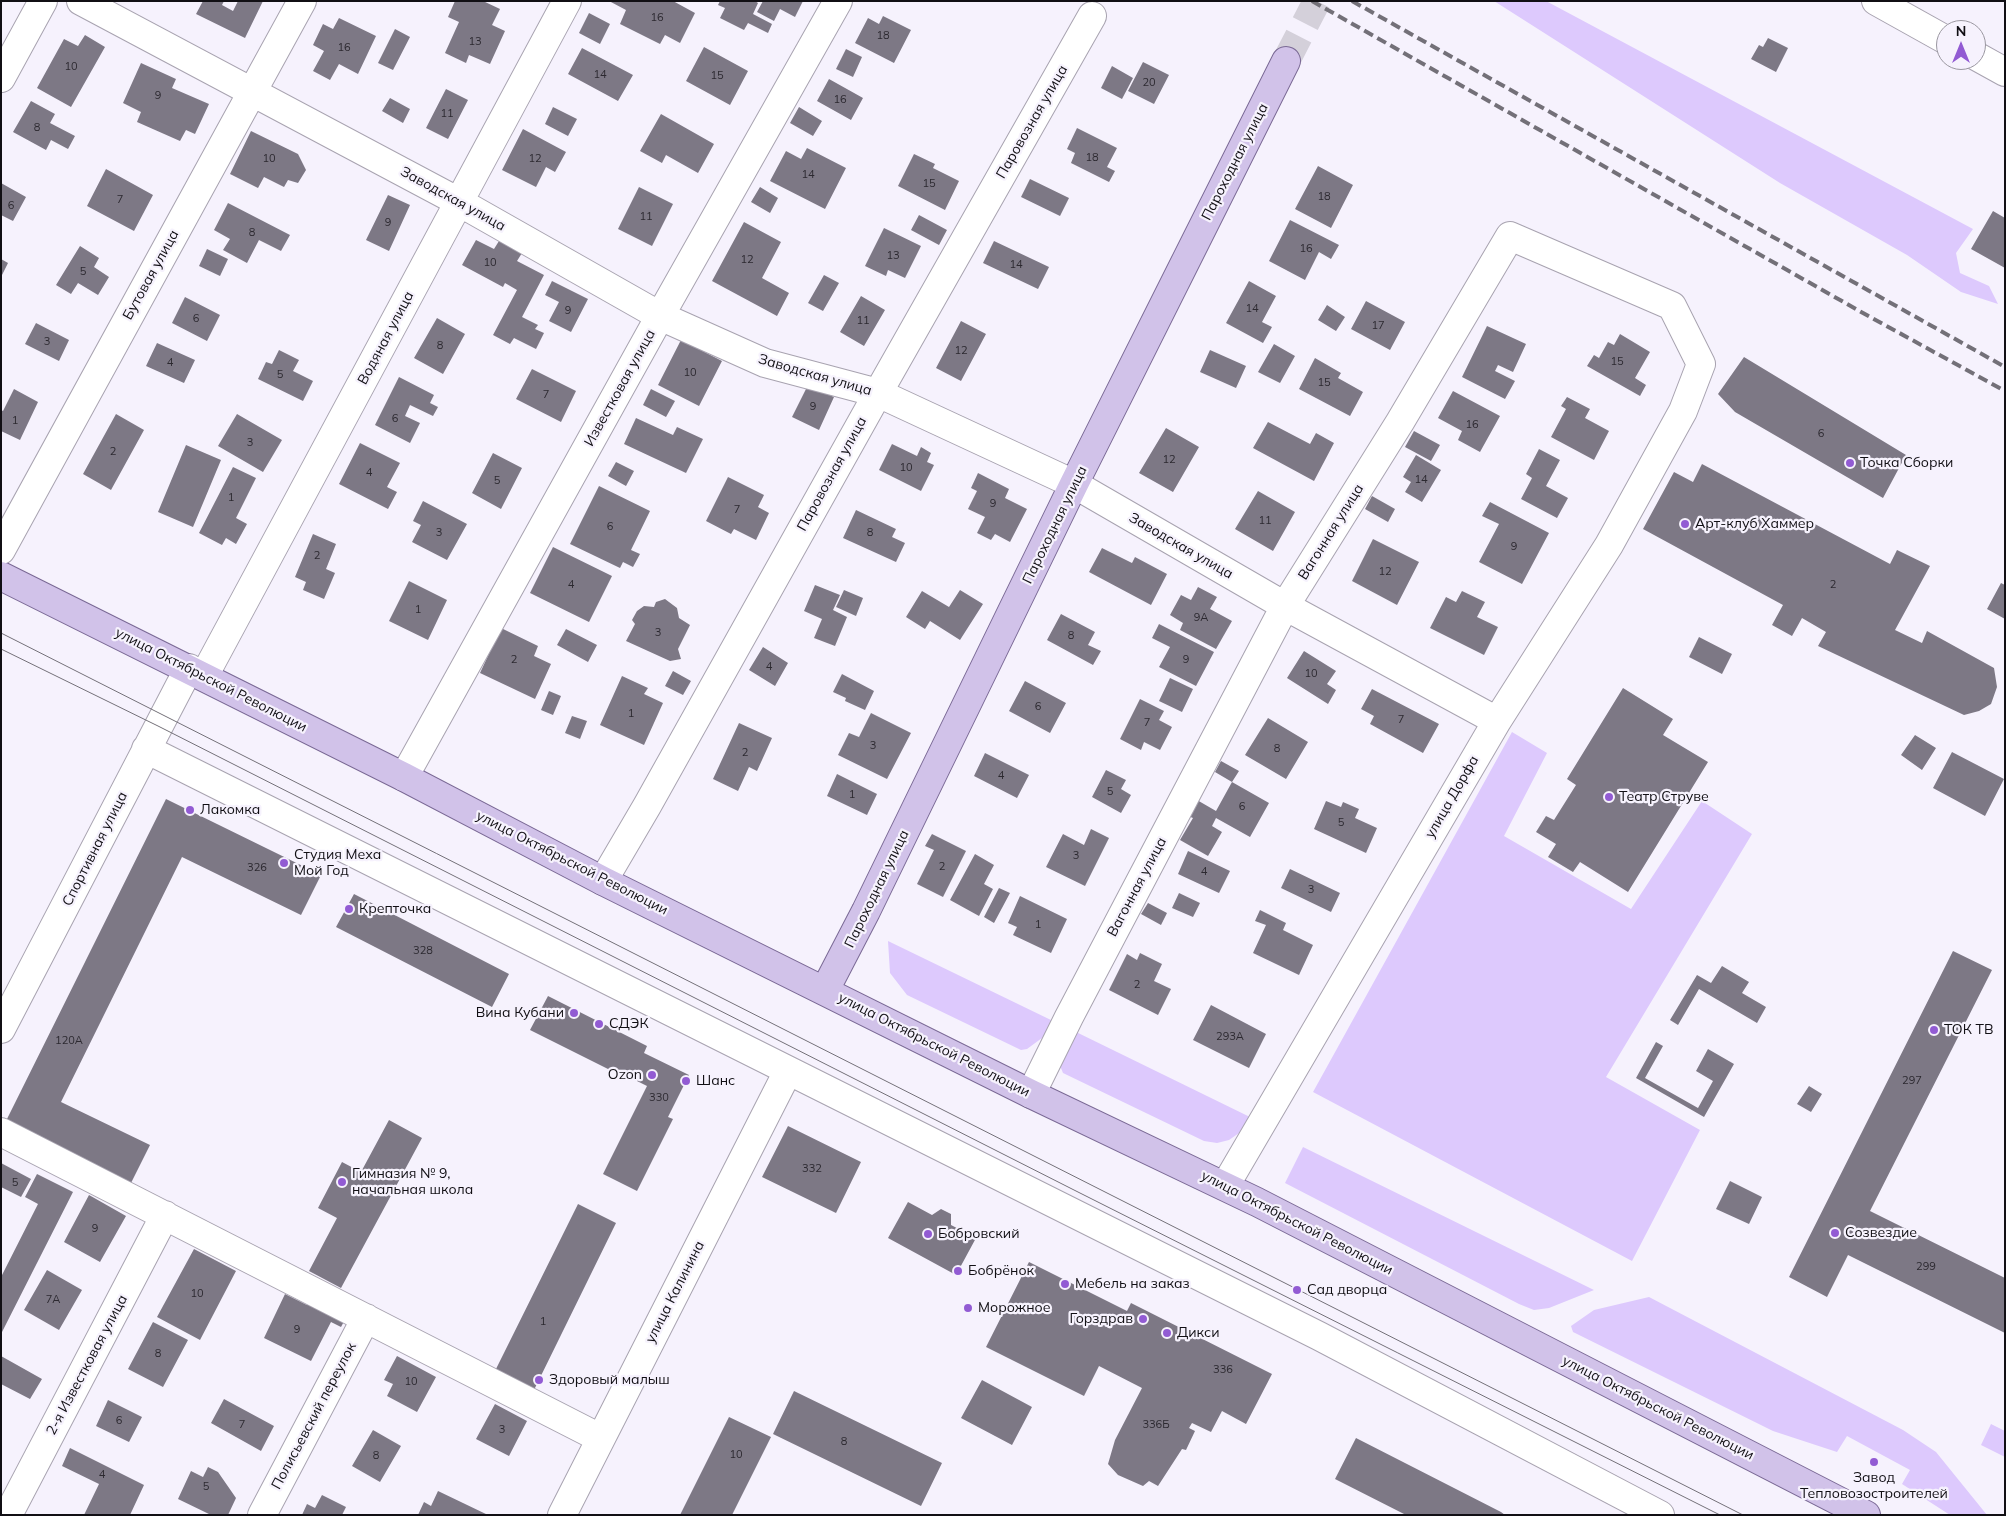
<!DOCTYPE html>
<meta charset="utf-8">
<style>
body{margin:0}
#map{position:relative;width:2006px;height:1516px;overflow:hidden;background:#f6f2fd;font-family:Mulish,sans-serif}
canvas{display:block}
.frame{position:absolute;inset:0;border:2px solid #110f14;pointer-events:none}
.north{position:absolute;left:1936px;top:20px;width:50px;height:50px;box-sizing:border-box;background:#f6f2fd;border:1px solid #9a97a0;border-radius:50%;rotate:0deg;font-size:14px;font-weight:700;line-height:20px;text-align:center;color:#110f14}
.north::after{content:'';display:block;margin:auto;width:18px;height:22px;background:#925bd3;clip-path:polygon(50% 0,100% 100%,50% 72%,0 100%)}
</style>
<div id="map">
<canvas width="2006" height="1516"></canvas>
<div class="frame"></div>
<div class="north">N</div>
</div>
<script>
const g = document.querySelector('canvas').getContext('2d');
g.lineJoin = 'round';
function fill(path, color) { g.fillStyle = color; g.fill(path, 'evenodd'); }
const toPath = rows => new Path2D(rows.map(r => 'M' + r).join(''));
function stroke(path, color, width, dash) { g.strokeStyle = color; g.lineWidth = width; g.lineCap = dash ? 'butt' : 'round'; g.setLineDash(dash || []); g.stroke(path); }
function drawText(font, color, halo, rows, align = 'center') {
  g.font = font + ' Mulish,sans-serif'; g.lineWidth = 4.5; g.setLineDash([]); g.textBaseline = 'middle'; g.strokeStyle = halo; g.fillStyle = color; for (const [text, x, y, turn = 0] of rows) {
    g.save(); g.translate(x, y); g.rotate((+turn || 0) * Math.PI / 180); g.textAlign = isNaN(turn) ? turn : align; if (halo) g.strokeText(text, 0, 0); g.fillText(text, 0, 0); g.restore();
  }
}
const green = toPath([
 [1494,1,1546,1,1973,229,1956,253,1960,273,1989,286,1998,304,1961,292,1907,255,1780,183],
 [1512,732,1547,753,1504,836,1631,909,1702,801,1752,834,1606,1077,1700,1130,1632,1261,1313,1092],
 [888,941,1053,1021,1042,1038,1027,1049,1021,1050,907,995,890,973],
 [1072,1030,1252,1118,1242,1131,1229,1140,1217,1143,1204,1141,1063,1073,1057,1058],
 [1303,1147,1594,1290,1549,1308,1534,1310,1519,1304,1285,1183],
 [1649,1297,1903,1430,1936,1452,1987,1515,1950,1515,1902,1484,1910,1470,1847,1436,1837,1452,1773,1431,1573,1332,1571,1326,1594,1310],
 [1991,1424,2005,1431,2005,1457,1981,1445]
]);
const building = toPath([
 [203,1,224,1,222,5,233,11,238,1,263,1,245,38,196,14],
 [455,1,483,1,500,9,492,25,505,31,490,64,469,55,466,63,445,53,459,22,448,17],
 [609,1,673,1,695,13,680,43,665,35,660,44,620,24,626,10],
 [720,1,755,1,758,3,753,14,772,24,768,33,748,23,744,30,720,18,725,8,718,5],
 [763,1,803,1,795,17,780,9,774,21,757,12],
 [589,13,610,24,600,44,579,33],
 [883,16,911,30,894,63,855,43,868,18,879,24],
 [339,18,376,36,358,74,339,64,330,80,313,71,324,51,313,45,323,24,333,29],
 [395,29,410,37,393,70,378,63],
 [85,35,105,47,71,107,37,88,64,39,78,46],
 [1768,38,1788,48,1776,72,1751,59,1759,45,1763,47],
 [704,47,748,71,730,105,686,81],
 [582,48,633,75,618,101,568,74],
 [846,49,862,57,853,77,836,69],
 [1143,62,1169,75,1154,104,1128,91],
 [141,63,176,79,172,88,209,104,195,134,186,130,180,141,137,122,141,112,123,103],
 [1112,66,1133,78,1122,99,1101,88],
 [829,79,863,98,851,120,817,101],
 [446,89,468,100,448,139,426,128],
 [390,98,410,109,403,123,382,111],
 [31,101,55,114,50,123,75,136,68,149,51,140,46,150,13,132],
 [553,107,577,119,568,136,545,124],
 [799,107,822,121,813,136,790,123],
 [661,114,714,144,698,173,666,155,662,163,640,151],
 [1077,128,1117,148,1107,167,1115,171,1109,182,1071,163,1075,153,1067,149],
 [523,129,566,152,555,172,546,167,536,187,502,170],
 [251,131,298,154,306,170,298,183,288,180,284,187,264,177,258,188,230,174],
 [807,148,846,168,825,209,770,181,786,151,801,159],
 [914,154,935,164,933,168,959,181,945,210,898,186],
 [1318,166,1353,185,1331,228,1295,209],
 [106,169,153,195,134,231,87,206],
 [1030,179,1069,198,1060,216,1021,197],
 [1,183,26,197,13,221,1,215],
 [639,187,673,204,652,246,618,229],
 [760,187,778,198,770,213,751,202],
 [388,195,410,205,389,251,366,240],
 [228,203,290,235,281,251,259,240,247,263,223,250,230,239,214,230],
 [1993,211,2005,218,2005,268,1971,249],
 [919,215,947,230,939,245,911,230],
 [1290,220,1339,245,1331,259,1319,252,1305,280,1269,261],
 [744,222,781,242,762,278,789,293,777,316,712,281],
 [884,228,921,246,905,278,888,270,886,276,865,266],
 [476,240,494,249,499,241,522,253,517,261,544,275,522,317,538,325,535,329,544,333,536,349,514,338,510,344,493,335,517,290,505,283,503,287,462,265],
 [994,241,1049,267,1038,289,983,263],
 [80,246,99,258,94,267,109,277,98,295,78,283,71,294,56,285],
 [207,249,228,259,220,276,199,266],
 [1,259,8,263,1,277],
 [824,275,839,283,823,311,808,303],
 [552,281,588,299,571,332,549,321,559,302,545,295],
 [1249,281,1276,296,1262,322,1272,327,1263,343,1226,323],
 [861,296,885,310,864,346,840,332],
 [185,297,220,315,207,341,172,323],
 [1366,301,1405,322,1390,350,1351,329],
 [1327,305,1345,317,1336,331,1318,320],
 [437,318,465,334,443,374,414,358],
 [961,321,986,334,961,381,936,368],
 [36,323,69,340,59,361,25,344],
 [1487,326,1526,344,1513,372,1498,365,1495,371,1515,381,1505,399,1462,377],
 [1620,334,1650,352,1635,378,1646,385,1640,396,1587,366,1594,355,1599,358,1608,342,1614,345],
 [681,340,722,361,699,406,658,385],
 [157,343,195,360,184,383,146,366],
 [1274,344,1295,356,1280,383,1258,372],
 [279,350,299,360,293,371,313,381,303,401,258,379,266,362,272,364],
 [1210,350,1246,366,1236,388,1200,372],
 [1744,357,1906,455,1883,498,1735,412,1718,394],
 [1315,358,1341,373,1338,378,1363,392,1350,416,1299,389],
 [532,369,576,391,561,422,516,399],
 [399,377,434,395,430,403,438,407,433,416,410,405,405,416,420,423,410,443,375,425],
 [808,385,834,397,819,430,792,417],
 [14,389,38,402,20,440,1,431,1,410,3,411],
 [651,389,675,401,666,417,643,405],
 [1453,391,1500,416,1480,452,1458,440,1462,431,1438,418],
 [1567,397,1590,409,1585,418,1609,431,1594,460,1551,437,1566,409,1561,406],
 [116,414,144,430,111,490,83,474],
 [237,414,282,440,263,472,218,446],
 [636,418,673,435,677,427,703,439,686,473,624,444],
 [1268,422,1310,444,1316,433,1334,443,1314,481,1253,448],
 [1166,428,1199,447,1173,492,1139,473],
 [1414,431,1440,445,1431,461,1405,447],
 [360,443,400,463,387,487,397,492,388,509,339,484],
 [892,444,917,456,921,447,931,453,927,462,934,465,921,491,879,470],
 [186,445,221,460,193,527,158,512],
 [1539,449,1560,460,1546,486,1568,498,1557,518,1521,499,1532,478,1526,474],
 [493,453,522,468,501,509,472,493],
 [1416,455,1441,470,1422,502,1405,492,1411,482,1403,477],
 [616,462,634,471,626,486,608,476],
 [1702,464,1890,564,1897,550,1930,566,1895,630,1922,643,1927,631,1994,668,1997,687,1991,704,1979,711,1964,715,1818,646,1826,632,1802,618,1792,636,1772,625,1783,605,1643,529,1674,472,1693,482],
 [233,467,256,478,236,518,247,524,236,544,226,538,222,545,199,533],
 [978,473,1009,489,1005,498,1027,509,1010,542,995,534,991,540,977,533,985,517,968,509,977,491,971,488],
 [728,477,764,495,758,507,769,513,756,540,734,529,731,534,706,521],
 [599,486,650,511,631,550,640,554,633,567,623,562,620,568,570,544],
 [1258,491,1295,512,1273,551,1235,529],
 [1372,496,1395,509,1388,522,1365,509],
 [423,501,467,524,447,560,412,542,421,525,413,521],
 [1490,502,1549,533,1522,584,1479,562,1499,524,1482,516],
 [856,510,896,529,892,537,905,543,896,562,843,538],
 [313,534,336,544,326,569,335,573,324,599,303,590,306,582,295,577],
 [1373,539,1419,562,1397,605,1352,581],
 [553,547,612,576,589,622,530,593],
 [1102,548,1132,563,1135,557,1167,574,1151,605,1089,572],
 [409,581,447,600,428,640,389,621],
 [2001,583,2005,585,2005,619,1987,609],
 [815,585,840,595,833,610,847,617,835,646,814,638,822,619,804,611],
 [1198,587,1217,597,1210,609,1232,621,1216,649,1180,630,1183,623,1170,615,1181,595,1191,600],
 [844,590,863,598,856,616,836,607],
 [960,590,983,604,960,640,930,621,925,629,906,617,922,591,949,607],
 [1462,591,1485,602,1477,617,1498,627,1484,655,1430,628,1446,597,1456,602],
 [665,599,677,608,679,618,690,625,678,649,681,659,670,661,626,641,635,624,632,620,637,611,644,606,654,607,656,602],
 [1061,614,1095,632,1088,645,1101,651,1093,665,1047,640],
 [1159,624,1214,652,1196,686,1159,667,1170,647,1152,638],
 [501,628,538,646,534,656,551,664,535,699,480,673],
 [566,629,597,645,588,662,557,645],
 [1699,637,1732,654,1722,674,1689,657],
 [763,647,788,663,775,686,749,670],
 [1304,651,1336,671,1327,684,1336,690,1328,704,1287,678],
 [673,671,691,681,683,695,665,686],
 [842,674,874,691,865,710,845,701,846,698,833,692],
 [622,676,648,688,644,694,663,703,644,745,600,725],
 [1170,678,1193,689,1182,712,1159,701],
 [1025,681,1066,703,1050,733,1009,711],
 [1623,688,1673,719,1663,735,1708,762,1628,892,1580,862,1573,872,1548,857,1556,844,1536,832,1546,816,1554,820,1576,785,1567,779],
 [1372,689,1439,724,1423,753,1370,724,1374,716,1361,709],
 [549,691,561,696,553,715,541,710],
 [1140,699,1164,711,1159,720,1172,727,1160,750,1144,742,1141,750,1120,739],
 [871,713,911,733,887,779,838,755,849,733,859,737],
 [572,716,587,721,580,739,565,733],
 [1268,718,1308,742,1286,779,1245,755],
 [739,723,772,738,757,771,749,767,738,791,713,779],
 [1915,735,1936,748,1922,770,1901,755],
 [1952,752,2004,779,1985,816,1933,788],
 [985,753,1029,775,1017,798,974,776],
 [1221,761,1239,771,1232,782,1215,772],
 [1106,770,1126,780,1121,789,1131,795,1121,813,1092,797],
 [837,774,877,794,867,815,827,796],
 [1232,782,1269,803,1250,837,1216,818,1212,826,1222,832,1208,856,1180,840,1193,818,1188,816,1197,800,1216,811],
 [166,799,321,875,301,915,182,857,61,1102,150,1145,130,1185,5,1123],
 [1326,801,1341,807,1343,802,1359,809,1355,818,1377,828,1366,853,1314,829],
 [1091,829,1109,838,1085,886,1046,867,1063,834,1084,845],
 [932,834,966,851,943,897,917,884,934,850,925,846],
 [1188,851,1230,871,1219,893,1178,874],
 [975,854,994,865,984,884,993,889,979,916,950,900],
 [1290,869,1340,893,1331,912,1281,888],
 [999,888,1010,893,994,923,984,917],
 [1179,893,1200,903,1193,917,1172,908],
 [354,894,509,974,492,1007,336,927],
 [1020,896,1067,919,1051,953,1013,935,1017,927,1008,923],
 [1148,903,1167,913,1161,925,1141,914],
 [1260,910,1286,923,1283,930,1313,945,1299,975,1253,953,1266,925,1255,921],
 [1953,951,1992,970,1870,1211,2005,1278,2005,1333,1848,1255,1827,1297,1789,1277],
 [1140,953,1162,964,1154,981,1171,989,1158,1015,1109,990,1127,954,1137,960],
 [1722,966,1749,982,1742,993,1766,1007,1757,1023,1699,989,1678,1025,1670,1020,1697,975,1711,983],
 [548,996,647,1046,644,1053,689,1075,668,1117,673,1119,637,1191,603,1174,647,1086,625,1075,624,1077,530,1030],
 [1211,1005,1266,1034,1249,1068,1193,1040],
 [1656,1042,1663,1046,1645,1078,1698,1108,1713,1081,1696,1071,1708,1049,1734,1064,1704,1117,1636,1078],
 [1809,1086,1822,1094,1811,1112,1797,1104],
 [389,1120,422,1138,341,1288,309,1271,337,1218,318,1208,342,1162,361,1172],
 [788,1126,861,1162,836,1213,762,1177],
 [1,1163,31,1179,21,1197,1,1187],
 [37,1174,73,1192,1,1334,1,1277,38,1204,25,1197],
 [1730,1181,1762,1197,1749,1224,1716,1209],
 [89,1195,126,1216,100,1262,64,1242],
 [908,1202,932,1215,941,1209,951,1214,951,1225,976,1238,956,1275,888,1238],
 [578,1204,616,1223,533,1392,494,1373],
 [194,1249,236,1271,200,1340,157,1317],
 [1029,1262,1127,1311,1131,1303,1272,1374,1246,1424,1222,1411,1211,1432,1192,1423,1189,1428,1195,1431,1186,1450,1182,1449,1158,1486,1149,1481,1143,1486,1118,1475,1108,1464,1115,1440,1142,1388,1099,1366,1084,1396,986,1347],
 [47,1270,82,1290,59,1330,24,1310],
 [285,1294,307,1305,312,1296,348,1314,341,1327,331,1322,311,1361,264,1338],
 [153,1322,188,1340,163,1387,128,1369],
 [1,1356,42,1379,30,1399,1,1384],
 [397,1356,436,1377,417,1412,387,1396,393,1384,384,1380],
 [982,1380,1032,1407,1012,1445,961,1418],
 [794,1391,942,1463,921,1506,773,1434],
 [224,1399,274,1426,261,1451,211,1423],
 [108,1400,142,1417,129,1442,96,1426],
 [495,1404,527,1421,509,1456,476,1439],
 [729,1417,771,1437,732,1515,680,1515],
 [373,1430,401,1446,380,1482,352,1466],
 [1356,1438,1501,1512,1505,1515,1406,1515,1335,1479],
 [70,1448,144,1485,130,1515,84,1515,99,1484,62,1466],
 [208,1467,218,1472,236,1498,228,1515,211,1515,178,1499,191,1471,203,1477],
 [438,1491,488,1515,418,1515,424,1502,431,1506],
 [322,1495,346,1507,342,1515,302,1515,307,1504,315,1508]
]);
const majorTunnel = toPath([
 [1286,61,1317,1]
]);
const minor = toPath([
 [81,1,459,202,660,316,765,363,878,393,1074,484,1285,606,1497,721],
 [1876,1,1946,40],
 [1976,56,2005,72],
 [1,78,43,1],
 [1,550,302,1],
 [204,676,567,1],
 [146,749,1319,1336,1660,1515],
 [404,777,660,316,838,1],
 [603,881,647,806,878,393,1092,16],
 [1,1029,189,668],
 [1031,1094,1069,1017,1285,606,1400,422,1510,236,1672,306,1701,364,1683,411,1609,545,1497,721,1225,1186],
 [1,1132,600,1438],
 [8,1515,165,1215],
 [262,1515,366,1318],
 [562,1515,788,1071]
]);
const major = toPath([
 [1,576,404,777,603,881,1031,1094,1257,1202,1866,1515],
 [825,990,866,911,1074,484,1286,61]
]);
const tram = toPath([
 [1,633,1743,1515],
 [1,649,158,726,1074,1190,1720,1515]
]);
const rail = toPath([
 [1312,1,1863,313,2005,391],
 [1352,1,2005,367]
]);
const markers = [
 [1850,463,5,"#925bd3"],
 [1685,524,5,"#925bd3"],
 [1609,797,5,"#925bd3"],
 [190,810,5,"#925bd3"],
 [284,863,5,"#925bd3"],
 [349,909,5,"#925bd3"],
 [574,1013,5,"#925bd3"],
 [599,1024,5,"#925bd3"],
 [1934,1030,5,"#925bd3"],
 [652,1075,5,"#925bd3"],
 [686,1081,5,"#925bd3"],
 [342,1182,5,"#925bd3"],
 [1835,1233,5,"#925bd3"],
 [928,1234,5,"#925bd3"],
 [958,1271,5,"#925bd3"],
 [1065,1284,5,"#925bd3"],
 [1297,1290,5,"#925bd3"],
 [968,1308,5,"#925bd3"],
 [1143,1319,5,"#925bd3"],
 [1167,1333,5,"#925bd3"],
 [539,1380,5,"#925bd3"],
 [1874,1462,5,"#925bd3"]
];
const numberNames = [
 ["16",657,18],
 ["18",883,36],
 ["13",475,42],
 ["16",344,48],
 ["10",71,67],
 ["14",600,75],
 ["15",717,76],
 ["20",1149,83],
 ["9",158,96],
 ["16",840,100],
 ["11",447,114],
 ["8",37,128],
 ["18",1092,158],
 ["10",269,159],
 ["12",535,159],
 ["14",808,175],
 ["15",929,184],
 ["18",1324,197],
 ["7",120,200],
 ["6",11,206],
 ["11",646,217],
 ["9",388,223],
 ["8",252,233],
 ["16",1306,249],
 ["13",893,256],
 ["12",747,260],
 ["10",490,263],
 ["14",1016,265],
 ["5",83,272],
 ["14",1252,309],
 ["9",568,311],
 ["6",196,319],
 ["11",863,321],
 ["17",1378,326],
 ["3",47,342],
 ["8",440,346],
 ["12",961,351],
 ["15",1617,362],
 ["4",170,363],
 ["10",690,373],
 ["5",280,375],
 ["15",1324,383],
 ["7",546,395],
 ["9",813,407],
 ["6",395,419],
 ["1",15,421],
 ["16",1472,425],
 ["6",1821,434],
 ["3",250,443],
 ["2",113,452],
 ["12",1169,460],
 ["10",906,468],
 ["4",369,473],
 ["14",1421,480],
 ["5",497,481],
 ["1",231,498],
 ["9",993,504],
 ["7",737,510],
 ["11",1265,521],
 ["6",610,527],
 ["3",439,533],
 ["8",870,533],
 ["9",1514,547],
 ["2",317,556],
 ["12",1385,572],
 ["4",571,585],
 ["2",1833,585],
 ["1",418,610],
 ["9А",1201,618],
 ["3",658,633],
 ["8",1071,636],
 ["2",514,660],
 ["9",1186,660],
 ["4",769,667],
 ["10",1311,674],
 ["6",1038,707],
 ["1",631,714],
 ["7",1401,720],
 ["7",1147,723],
 ["3",873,746],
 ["8",1277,749],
 ["2",745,753],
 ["4",1001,776],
 ["5",1110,792],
 ["1",852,795],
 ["6",1242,807],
 ["5",1341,823],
 ["3",1076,856],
 ["2",942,867],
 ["326",257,868],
 ["4",1204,872],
 ["3",1311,890],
 ["1",1038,925],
 ["328",423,951],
 ["2",1137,985],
 ["293А",1230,1037],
 ["120А",69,1041],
 ["297",1912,1081],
 ["330",659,1098],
 ["332",812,1169],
 ["5",15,1183],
 ["9",95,1229],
 ["299",1926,1267],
 ["10",197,1294],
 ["7А",53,1300],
 ["1",543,1322],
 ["9",297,1330],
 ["8",158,1354],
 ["336",1223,1370],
 ["10",411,1382],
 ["6",119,1421],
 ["7",242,1425],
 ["336Б",1156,1425],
 ["3",502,1430],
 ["8",844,1442],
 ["10",736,1455],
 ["8",376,1456],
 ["4",102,1475],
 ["5",206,1487]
];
const streetNames = [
 ["Паровозная улица",1032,122,-60],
 ["Пароходная улица",1235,162,-63],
 ["Заводская улица",453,199,29],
 ["Бутовая улица",151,275,-61],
 ["Водяная улица",386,338,-62],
 ["Заводская улица",815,375,16],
 ["Известковая улица",620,388,-61],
 ["Паровозная улица",832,474,-61],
 ["Пароходная улица",1055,525,-64],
 ["Вагонная улица",1331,532,-58],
 ["Заводская улица",1181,546,30],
 ["улица Октябрьской Революции",211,680,27],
 ["улица Дорфа",1452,797,-60],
 ["Спортивная улица",95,849,-63],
 ["улица Октябрьской Революции",572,863,27],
 ["Вагонная улица",1137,887,-62],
 ["Пароходная улица",877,889,-64],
 ["улица Октябрьской Революции",934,1045,27],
 ["улица Октябрьской Революции",1297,1223,27],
 ["улица Калинина",675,1292,-63],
 ["2-я Известковая улица",87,1365,-62],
 ["улица Октябрьской Революции",1658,1408,27],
 ["Полисьевский переулок",314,1416,-62]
];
const poiNames = [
 ["Точка Сборки",1860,463],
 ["Арт-клуб Хаммер",1695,524],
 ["Театр Струве",1619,797],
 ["Лакомка",200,810],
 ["Студия Меха",294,855],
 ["Мой Год",294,871],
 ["Крепточка",359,909],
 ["Вина Кубани",564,1013,"right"],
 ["СДЭК",609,1024],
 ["ТОК ТВ",1944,1030],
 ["Ozon",642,1075,"right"],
 ["Шанс",696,1081],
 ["Гимназия № 9,",352,1174],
 ["начальная школа",352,1190],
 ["Созвездие",1845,1233],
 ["Бобровский",938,1234],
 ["Бобрёнок",968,1271],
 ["Мебель на заказ",1075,1284],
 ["Сад дворца",1307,1290],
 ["Морожное",978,1308],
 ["Горздрав",1133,1319,"right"],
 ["Дикси",1177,1333],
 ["Здоровый малыш",549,1380],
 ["Завод",1874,1478,"center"],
 ["Тепловозостроителей",1874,1494,"center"]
];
fill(green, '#ddc9fd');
fill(building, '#7d7885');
stroke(majorTunnel, '#d4d0da', 28, [28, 14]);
stroke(minor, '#a8a3b0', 30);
stroke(major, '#7a6995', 30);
stroke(minor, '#fff', 28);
stroke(major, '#d1c2e9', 28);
stroke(tram, '#737078', 1);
stroke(rail, '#737078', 4, [10, 5]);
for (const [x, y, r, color] of markers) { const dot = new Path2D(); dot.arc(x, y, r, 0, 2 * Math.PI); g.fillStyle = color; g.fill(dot); stroke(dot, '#f6f2fd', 2); }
drawText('11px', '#2c2930', null, numberNames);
drawText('14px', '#110f14', '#f6f2fd', streetNames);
drawText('14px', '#110f14', '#f6f2fd', poiNames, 'left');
</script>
